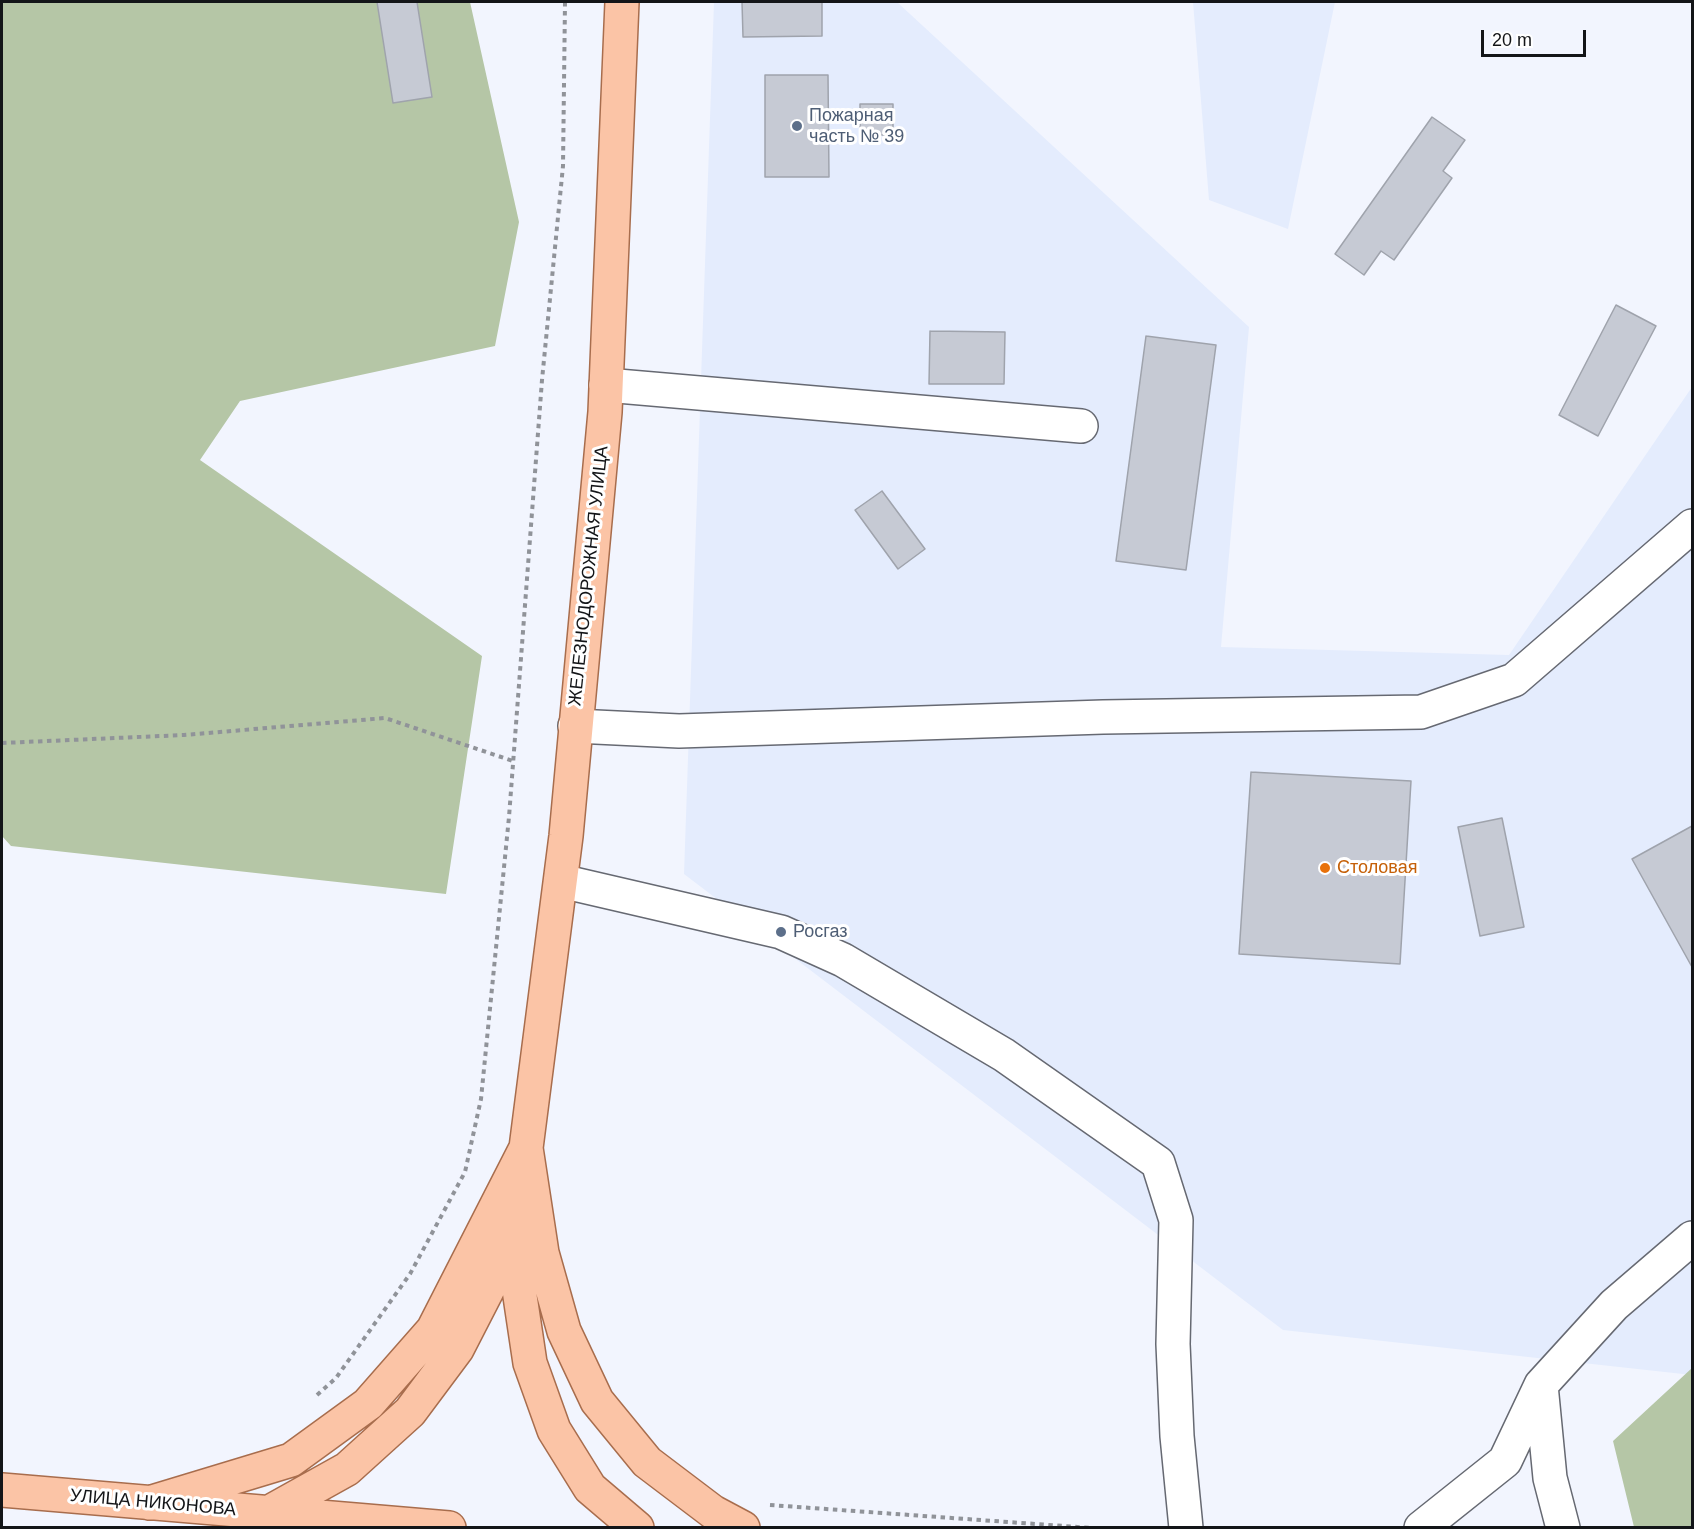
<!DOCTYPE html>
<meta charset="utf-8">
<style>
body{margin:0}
#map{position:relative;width:1694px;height:1529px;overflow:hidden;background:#f2f5fe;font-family:Helvetica,sans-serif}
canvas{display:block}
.frame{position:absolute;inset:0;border:3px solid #131518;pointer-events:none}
.scale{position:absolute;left:1481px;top:30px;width:105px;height:27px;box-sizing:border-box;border:3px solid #131518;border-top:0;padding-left:8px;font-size:18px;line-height:21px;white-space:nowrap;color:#131518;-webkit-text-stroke:4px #fff;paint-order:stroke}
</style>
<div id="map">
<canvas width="1694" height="1529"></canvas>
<div class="frame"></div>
<div class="scale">20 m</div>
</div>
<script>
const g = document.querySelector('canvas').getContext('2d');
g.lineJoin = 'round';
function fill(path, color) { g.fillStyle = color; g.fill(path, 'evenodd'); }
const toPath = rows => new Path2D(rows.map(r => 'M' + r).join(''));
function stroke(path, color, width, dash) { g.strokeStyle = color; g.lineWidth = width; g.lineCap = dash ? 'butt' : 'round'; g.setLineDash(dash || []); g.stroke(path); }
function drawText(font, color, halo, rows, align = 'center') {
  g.font = font + ' Helvetica,sans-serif'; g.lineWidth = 6; g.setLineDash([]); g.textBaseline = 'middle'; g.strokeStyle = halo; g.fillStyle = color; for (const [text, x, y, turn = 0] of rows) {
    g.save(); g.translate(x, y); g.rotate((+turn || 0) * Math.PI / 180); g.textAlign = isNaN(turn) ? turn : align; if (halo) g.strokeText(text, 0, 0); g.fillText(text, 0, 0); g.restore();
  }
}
const built = toPath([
 [714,2,897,2,1249,327,1221,647,1509,655,1692,387,1692,1375,1283,1330,684,874],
 [1193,2,1335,2,1288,229,1209,200]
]);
const forest = toPath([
 [2,2,470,2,519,222,495,346,240,401,200,460,482,656,446,894,11,846,2,836],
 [1692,1368,1692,1527,1634,1527,1613,1441]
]);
const building = toPath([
 [377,2,417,2,432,97,393,103,377,2],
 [742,2,822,2,822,36,743,37,742,2],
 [765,75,828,75,829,177,765,177,765,75],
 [860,104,893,104,893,135,860,135,860,104],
 [1432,117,1465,140,1443,171,1452,178,1394,260,1381,251,1364,275,1335,254,1432,117],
 [1616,305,1656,326,1598,436,1559,415,1616,305],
 [930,331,1005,332,1004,384,929,384,930,331],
 [1146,336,1216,345,1186,570,1116,561,1146,336],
 [882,491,925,549,898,569,855,510,882,491],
 [1251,772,1411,781,1400,964,1239,954,1251,772],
 [1502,818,1524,927,1480,936,1458,827,1502,818],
 [1692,826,1692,967,1632,859,1692,826]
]);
const path = toPath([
 [2,743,184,735,385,718,513,761],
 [317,1395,336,1378,410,1274,465,1172,481,1099,509,817,542,380,563,166,565,2],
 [770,1505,1092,1528]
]);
const minor = toPath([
 [606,385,1081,426],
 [575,726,679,731,1103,717,1421,712,1514,680,1692,526],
 [561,881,781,932,843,960,1004,1055,1158,1163,1176,1220,1173,1344,1177,1436,1186,1528],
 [1541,1385,1550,1478,1563,1528],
 [1421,1528,1505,1461,1541,1385,1614,1305,1692,1238]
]);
const major = toPath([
 [622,2,605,412,566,836,526,1148,542,1253,564,1331,597,1401,647,1462,713,1512,743,1528],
 [520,1233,517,1276,530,1363,554,1430,590,1488,637,1528],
 [2,1490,449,1528],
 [149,1503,291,1460,368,1404,433,1330,526,1148],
 [268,1513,347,1469,410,1412,457,1349,494,1277,512,1202]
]);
const markers = [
 [797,126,6,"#5c6f8a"],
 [1325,868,6,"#e8710a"],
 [781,932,6,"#5c6f8a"]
];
const serviceNames = [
 ["Пожарная",809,116],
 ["часть № 39",809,137],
 ["Росгаз",793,932]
];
const streetNames = [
 ["ЖЕЛЕЗНОДОРОЖНАЯ УЛИЦА",589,576,-84],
 ["УЛИЦА НИКОНОВА",153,1503,5]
];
const foodNames = [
 ["Столовая",1337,868]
];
fill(built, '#e4ecfd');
fill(forest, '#b5c6a6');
fill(building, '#c6cad4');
stroke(building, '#9fa3ac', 1.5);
stroke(minor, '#666972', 36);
stroke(major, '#a86d4d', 36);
stroke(path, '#909399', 4, [4.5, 4.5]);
stroke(minor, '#fff', 33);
stroke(major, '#fbc4a6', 33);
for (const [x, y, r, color] of markers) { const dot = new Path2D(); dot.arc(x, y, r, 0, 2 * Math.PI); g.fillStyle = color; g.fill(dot); stroke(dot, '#fff', 2); }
drawText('18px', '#4e5e75', '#fff', serviceNames, 'left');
drawText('18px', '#131518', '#fff', streetNames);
drawText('18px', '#c56008', '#fff', foodNames, 'left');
</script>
